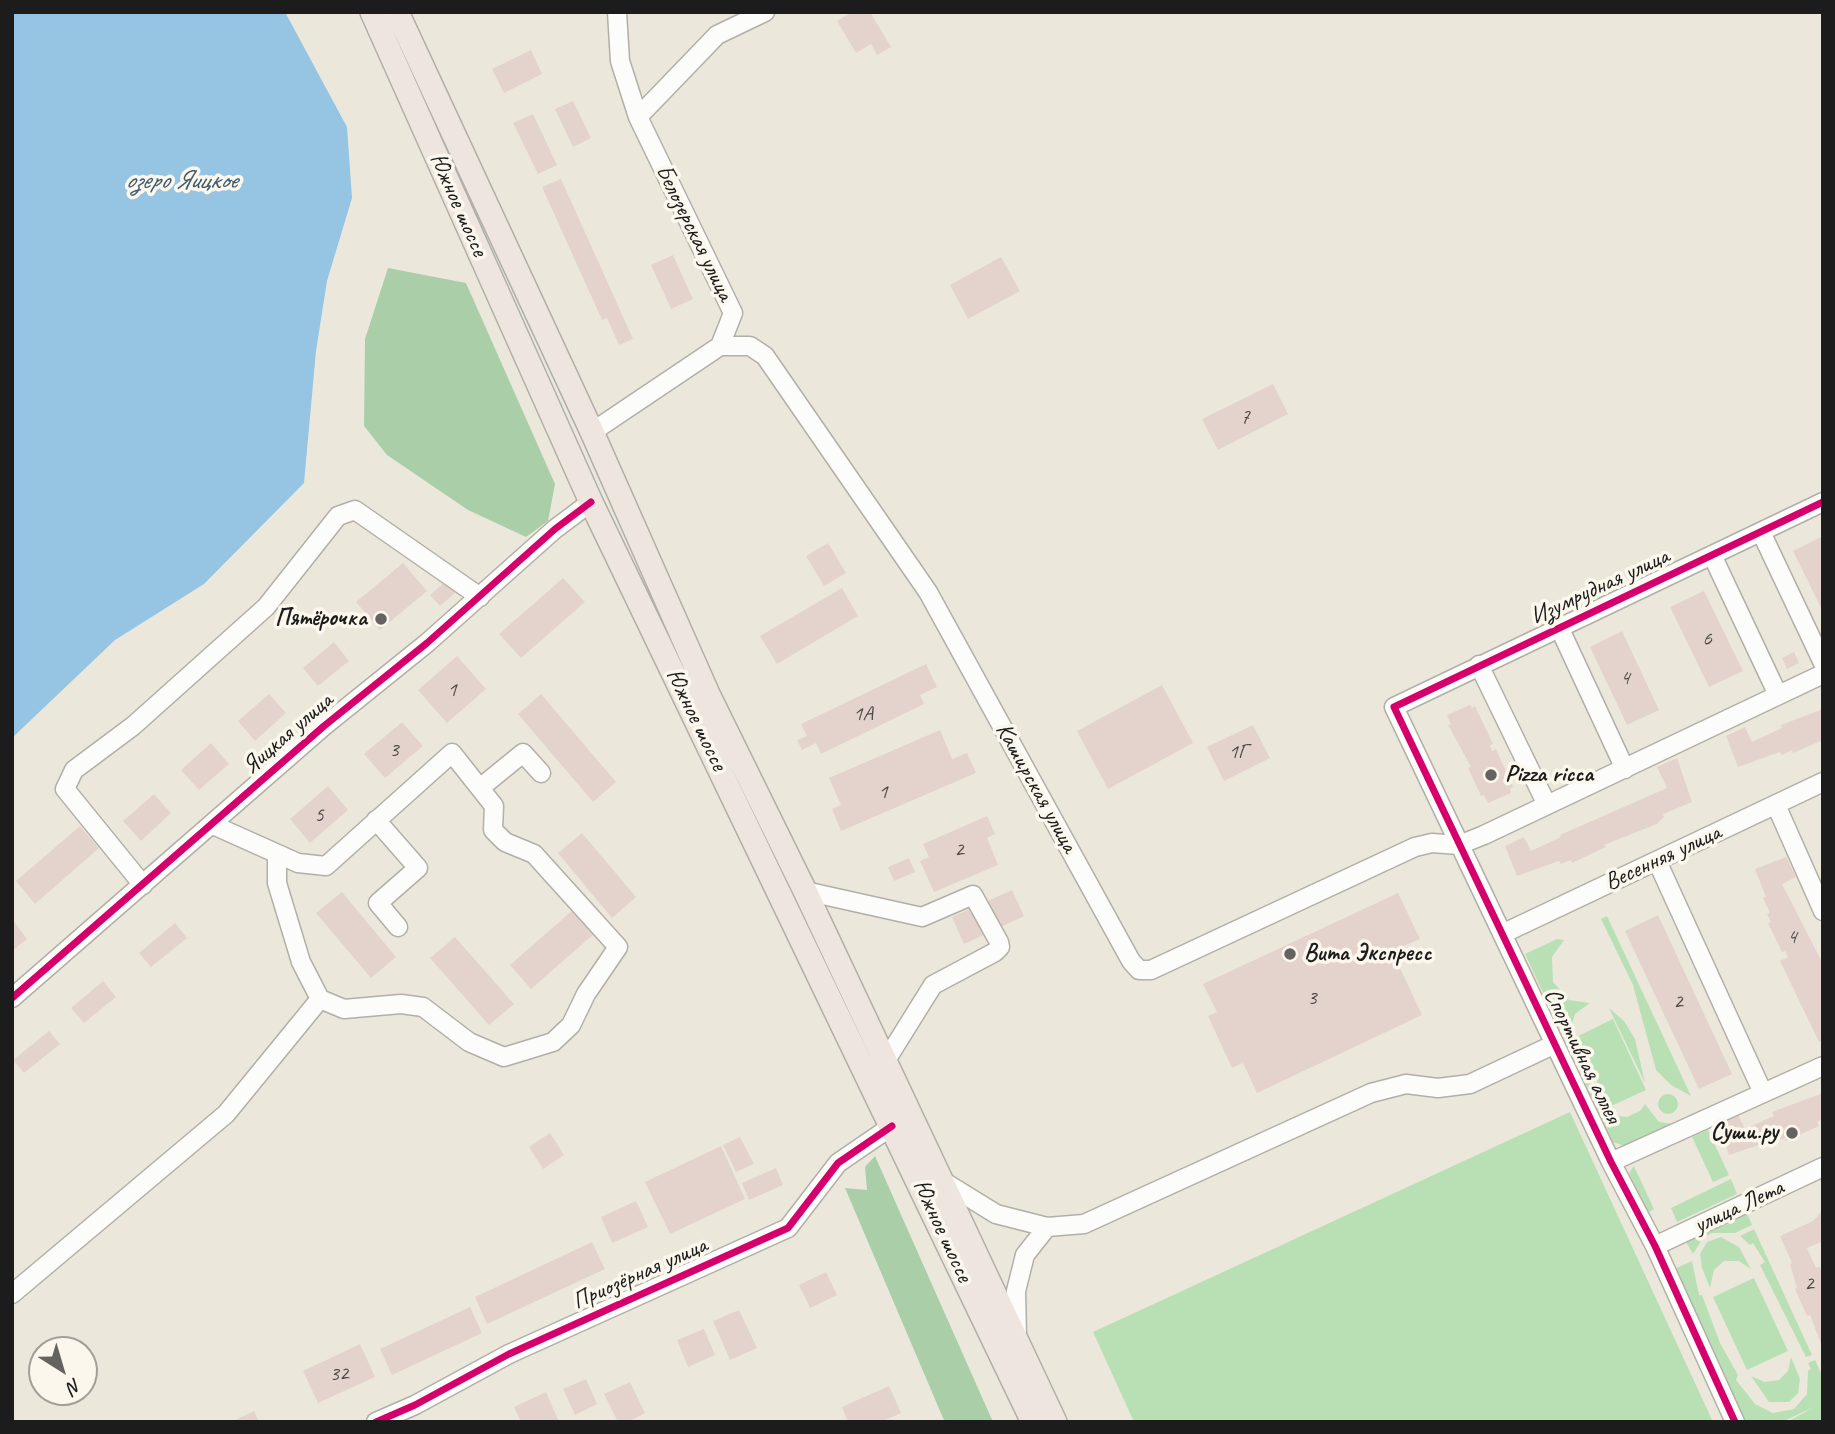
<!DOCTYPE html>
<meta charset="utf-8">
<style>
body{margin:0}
#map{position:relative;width:1835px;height:1434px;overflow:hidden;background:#ebe8db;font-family:Caveat,sans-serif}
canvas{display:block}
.frame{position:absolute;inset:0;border:14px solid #1c1c1c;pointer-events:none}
.north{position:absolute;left:28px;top:1336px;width:70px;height:70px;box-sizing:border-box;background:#fbf7ec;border:2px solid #a29f99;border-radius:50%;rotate:143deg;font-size:19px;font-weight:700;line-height:28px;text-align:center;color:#1c1c1c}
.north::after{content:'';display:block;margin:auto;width:24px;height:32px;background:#64635f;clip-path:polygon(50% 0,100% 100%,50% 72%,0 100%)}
</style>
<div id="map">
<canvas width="1835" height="1434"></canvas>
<div class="frame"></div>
<div class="north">N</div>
</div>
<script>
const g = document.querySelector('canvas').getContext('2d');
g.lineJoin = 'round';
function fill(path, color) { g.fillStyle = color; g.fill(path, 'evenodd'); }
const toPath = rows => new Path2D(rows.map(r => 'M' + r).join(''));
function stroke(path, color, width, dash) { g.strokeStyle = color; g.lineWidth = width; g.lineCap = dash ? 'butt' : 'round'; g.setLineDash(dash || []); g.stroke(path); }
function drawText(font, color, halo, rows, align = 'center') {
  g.font = font + ' Caveat,sans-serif'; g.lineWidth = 7; g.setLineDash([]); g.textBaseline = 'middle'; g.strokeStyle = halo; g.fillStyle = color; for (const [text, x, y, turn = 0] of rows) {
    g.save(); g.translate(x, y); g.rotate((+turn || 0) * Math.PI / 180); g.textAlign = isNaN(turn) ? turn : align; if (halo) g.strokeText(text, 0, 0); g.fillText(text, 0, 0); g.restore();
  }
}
const green = toPath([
 [1607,916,1691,1096,1671,1085,1656,1070,1633,985,1601,919],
 [1557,939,1564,940,1552,957,1553,982,1569,1000,1590,1003,1575,1014,1571,1027,1575,1047,1602,1104,1612,1115,1627,1117,1640,1111,1645,1104,1659,1122,1675,1124,1627,1147,1613,1142,1525,954],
 [1609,1008,1624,1021,1635,1039,1645,1083],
 [1613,1019,1646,1090,1609,1107,1576,1037],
 '1658 1104a10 10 0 1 1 20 0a10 10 0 1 1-20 0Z',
 [1570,1112,1713,1422,1134,1422,1093,1332],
 [1708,1130,1729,1175,1713,1182,1692,1137],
 [1634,1166,1654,1209,1648,1213,1629,1173],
 [1731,1179,1737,1194,1677,1222,1671,1208],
 [1746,1211,1752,1225,1735,1233,1712,1233,1703,1238,1693,1254,1685,1240],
 [1754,1229,1812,1355,1806,1357,1760,1265,1765,1262,1753,1243,1750,1245,1740,1236],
 [1721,1237,1739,1247,1751,1269,1739,1261,1724,1261,1714,1270,1710,1288,1702,1268,1700,1254,1707,1242],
 [1692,1261,1699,1295,1702,1295,1720,1343,1738,1375,1736,1380,1755,1404,1773,1413,1794,1409,1807,1394,1808,1371,1811,1369,1808,1363,1815,1360,1823,1377,1823,1422,1787,1422,1814,1407,1782,1422,1745,1422,1674,1269],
 [1754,1278,1788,1351,1747,1370,1713,1297],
 [1791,1357,1800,1379,1798,1393,1789,1402,1769,1402,1751,1376,1765,1382,1779,1380,1788,1371]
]);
const forest = toPath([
 [388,268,466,283,555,484,548,521,526,537,468,510,387,455,364,426,365,339],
 [875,1156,993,1422,946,1422,943,1418,845,1188,867,1190,865,1167]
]);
const water = toPath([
 [12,12,285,12,347,127,352,198,327,281,316,351,304,483,204,584,115,640,12,738]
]);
const building = toPath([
 [852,12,870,12,891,47,877,55,871,44,856,53,837,21],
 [531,50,542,74,504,93,492,69],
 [573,101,591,138,573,147,555,109],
 [533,114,557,165,538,174,513,123],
 [561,179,633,339,619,345,607,318,602,320,542,187],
 [673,255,693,299,671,309,651,265],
 [1001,257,1020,291,968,319,950,285],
 [1273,384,1288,414,1218,450,1202,419],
 [1823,536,1823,612,1793,551],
 [828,543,846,573,824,586,806,556],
 [403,563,427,591,380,630,356,602],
 [563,578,585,602,521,658,499,634],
 [446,581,456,592,440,606,430,595],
 [842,588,858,616,777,664,760,636],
 [1704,591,1743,671,1709,687,1670,607],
 [1622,631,1659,710,1627,725,1590,647],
 [334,642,349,661,318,686,303,668],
 [1794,652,1799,663,1787,669,1782,658],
 [457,656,486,689,447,723,418,690],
 [926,664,937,687,920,695,924,704,821,754,816,743,802,750,797,740,807,736,801,724],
 [1162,685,1193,743,1108,789,1077,731],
 [269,694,286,713,255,741,238,721],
 [541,694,616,782,593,802,518,714],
 [1470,705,1472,708,1475,706,1493,744,1490,745,1492,751,1496,749,1513,787,1510,789,1511,793,1488,803,1484,795,1481,796,1468,768,1471,767,1448,725,1451,724,1447,715],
 [1823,709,1823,740,1793,753,1792,750,1782,755,1780,752,1738,767,1726,736,1745,727,1752,742,1782,728,1781,725],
 [402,722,423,746,385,778,364,754],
 [1253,725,1270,758,1224,781,1207,747],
 [940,730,952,759,967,753,976,773,841,831,832,809,841,805,829,778],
 [211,743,229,764,199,790,181,770],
 [1677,758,1692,802,1663,814,1664,817,1657,824,1604,845,1606,847,1572,863,1571,860,1561,864,1559,861,1517,876,1505,846,1524,837,1531,851,1561,837,1560,835,1667,788,1657,767],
 [328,786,348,810,310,843,290,819],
 [154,794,171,813,141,841,123,821],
 [987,816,995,834,987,838,998,865,934,892,920,861,929,857,923,844],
 [80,826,99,848,35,904,16,881],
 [582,833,636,897,612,918,558,853],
 [1786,857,1796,877,1782,884,1823,964,1823,1040,1819,1042,1780,961,1788,957,1785,951,1782,952,1768,923,1771,922,1767,914,1770,913,1763,898,1766,897,1755,869],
 [909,858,915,872,894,881,888,867],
 [1012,890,1024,916,964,944,952,917],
 [342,892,396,957,371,978,316,913],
 [1398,893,1420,939,1392,951,1422,1015,1257,1093,1243,1063,1232,1068,1208,1016,1217,1012,1203,984],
 [574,909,595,933,531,989,510,965],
 [1658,915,1732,1074,1699,1089,1625,931],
 [12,919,27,939,12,951],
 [175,923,187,938,151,967,139,953],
 [455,937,514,1004,489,1025,430,958],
 [103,981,116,997,84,1023,71,1008],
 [49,1031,60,1044,24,1073,13,1060],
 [1823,1093,1823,1119,1817,1122,1819,1126,1786,1141,1785,1138,1775,1142,1774,1140,1729,1155,1718,1123,1738,1114,1745,1129,1774,1116,1772,1112],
 [550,1133,564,1155,543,1169,529,1147],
 [740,1137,754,1164,736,1172,723,1145],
 [721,1146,745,1199,670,1234,645,1182],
 [776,1168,783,1185,749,1200,742,1183],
 [636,1201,648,1227,612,1243,601,1217],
 [1823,1210,1823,1247,1821,1242,1807,1248,1816,1268,1819,1266,1823,1274,1823,1349,1810,1315,1807,1316,1795,1289,1797,1288,1790,1264,1792,1263,1780,1236,1813,1221],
 [592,1242,605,1269,487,1324,475,1297],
 [826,1272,837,1295,810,1308,799,1285],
 [470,1307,482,1333,392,1375,380,1349],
 [739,1310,757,1348,730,1360,713,1321],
 [704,1329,715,1355,688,1367,677,1340],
 [360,1344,375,1377,318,1403,303,1371],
 [586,1379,597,1404,575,1415,563,1389],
 [630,1382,645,1413,628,1422,618,1422,604,1394],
 [889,1386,901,1413,881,1422,848,1422,842,1407],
 [546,1392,559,1422,521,1422,514,1407],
 [254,1411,259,1422,231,1422]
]);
const minor = toPath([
 [638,117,717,35,765,12],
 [720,346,750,346,765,356,928,592,1131,961,1139,970,1151,970,1415,847,1432,843,1459,845,1484,835,1823,674],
 [592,432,720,346,733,313,638,117,620,61,617,12],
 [1761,532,1823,663],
 [1712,555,1778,695],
 [1559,627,1625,769],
 [1479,665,1547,805],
 [480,788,523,753,541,773],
 [1776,805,1823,911],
 [376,820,418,868,378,903,398,927],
 [213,825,298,863,326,866,452,753,494,806,493,830,505,842,534,854,618,947,586,994,571,1025,553,1042,504,1057,469,1042,423,1007,401,1004,344,1009,320,999,301,962,277,883,277,854],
 [1657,861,1763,1093],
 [143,885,65,789,74,770,133,726,266,607,338,516,355,510,480,597],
 [805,891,922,917,973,895,999,942,1000,947,995,952,933,985,885,1062],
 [1502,934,1823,782],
 [12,998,324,726,427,643,555,529,591,502],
 [1611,1162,1823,1066],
 [941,1180,996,1214,1047,1227,1084,1224,1371,1093,1406,1084,1438,1088,1470,1084,1555,1044],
 [1655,1246,1823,1167],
 [12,1294,226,1114,320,999],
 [1017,1338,1016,1291,1025,1255,1047,1227],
 [376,1422,415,1405,509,1354,788,1228,838,1163,892,1126],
 [1735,1422,1655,1246,1611,1162,1394,707,1823,502]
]);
const major = toPath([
 [372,12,591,502,1033,1422],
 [397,12,592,432,708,694,805,891,1055,1422]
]);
const cycleway = toPath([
 [12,998,324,726,427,643,555,529,591,502],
 [376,1422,415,1405,509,1354,788,1228,838,1163,892,1126],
 [1735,1422,1655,1246,1611,1162,1394,707,1823,502]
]);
const markers = [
 [381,619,7,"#64635f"],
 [1491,775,7,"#64635f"],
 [1290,954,7,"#64635f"],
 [1792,1133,7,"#64635f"]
];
const numberNames = [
 ["7",1245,417],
 ["6",1707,639],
 ["4",1625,678],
 ["1",452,690],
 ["1А",863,714],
 ["3",394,750],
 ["1Г",1238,752],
 ["1",883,792],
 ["5",319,815],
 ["2",959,850],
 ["4",1792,937],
 ["3",1312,998],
 ["2",1678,1002],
 ["2",1809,1284],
 ["32",339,1374]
];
const streetNames = [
 ["Южное шоссе",458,205,66],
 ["Белозерская улица",694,233,64],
 ["Изумрудная улица",1600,587,-25],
 ["Южное шоссе",696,720,64],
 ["Яицкая улица",288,734,-41],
 ["Каширская улица",1036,788,61],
 ["Весенняя улица",1663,858,-25],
 ["Спортивная аллея",1582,1056,64],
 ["улица Лета",1739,1207,-25],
 ["Южное шоссе",942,1231,65],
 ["Приозёрная улица",640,1274,-24]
];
const poiNames = [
 ["Пятёрочка",367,619],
 ["Pizza ricca",1505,775,"left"],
 ["Вита Экспресс",1304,954,"left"],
 ["Суши.ру",1778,1133]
];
const waterNames = [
 ["озеро Яицкое",181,181]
];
fill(green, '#b9e0b5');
fill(forest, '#aacfa8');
fill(water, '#96c4e3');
fill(building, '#e4d3cc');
stroke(minor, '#b1afa7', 21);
stroke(major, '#b1afa7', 26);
stroke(minor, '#fcfcfa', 18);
stroke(major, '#eee6de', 23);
stroke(cycleway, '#d6006c', 7);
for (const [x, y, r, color] of markers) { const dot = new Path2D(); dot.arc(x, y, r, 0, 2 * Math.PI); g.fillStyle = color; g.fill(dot); stroke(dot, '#fbf7ec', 2.5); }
drawText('21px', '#4e4a48', null, numberNames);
drawText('24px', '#1c1c1c', '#fbf7ec', streetNames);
drawText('bold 24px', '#1c1c1c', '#fbf7ec', poiNames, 'right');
drawText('italic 26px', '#3e596d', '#fbf7ec', waterNames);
</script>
